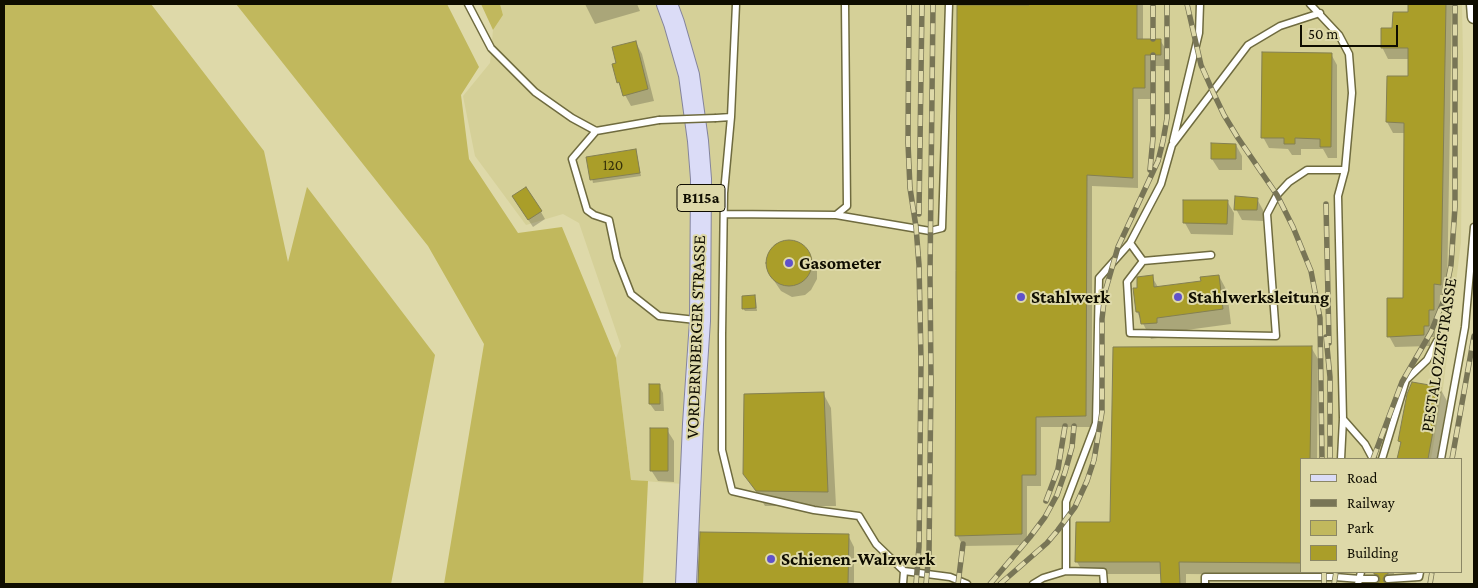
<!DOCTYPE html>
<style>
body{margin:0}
#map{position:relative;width:1478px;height:588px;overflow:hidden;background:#ded9a9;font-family:"Crimson Pro",serif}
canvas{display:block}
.frame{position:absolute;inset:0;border:5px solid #0f0d00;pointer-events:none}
.legend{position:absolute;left:1300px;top:458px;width:162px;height:115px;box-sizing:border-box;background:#ded9a9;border:1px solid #8b8765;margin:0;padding:6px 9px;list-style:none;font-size:15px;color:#0f0d00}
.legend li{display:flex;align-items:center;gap:10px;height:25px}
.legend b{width:25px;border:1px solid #8b8765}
.scale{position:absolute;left:1300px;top:25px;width:98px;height:22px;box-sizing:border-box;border:2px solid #0f0d00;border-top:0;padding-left:6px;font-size:15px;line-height:18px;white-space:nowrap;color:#0f0d00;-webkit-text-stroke:4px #ded9a9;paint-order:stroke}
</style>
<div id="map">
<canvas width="1478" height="588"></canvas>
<div class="frame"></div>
<ul class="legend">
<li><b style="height:6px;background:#dbdcf7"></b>Road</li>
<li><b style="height:6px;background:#787556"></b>Railway</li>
<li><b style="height:14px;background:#c1b85d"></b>Park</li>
<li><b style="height:14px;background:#aa9e29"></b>Building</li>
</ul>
<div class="scale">50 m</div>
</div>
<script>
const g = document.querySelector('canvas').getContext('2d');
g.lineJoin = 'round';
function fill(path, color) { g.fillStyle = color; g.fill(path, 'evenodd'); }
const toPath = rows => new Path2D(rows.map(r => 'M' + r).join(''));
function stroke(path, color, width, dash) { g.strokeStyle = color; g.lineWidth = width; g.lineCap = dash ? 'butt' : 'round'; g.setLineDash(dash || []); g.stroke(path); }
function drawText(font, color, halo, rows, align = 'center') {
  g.font = font + ' "Crimson Pro",serif'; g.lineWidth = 4; g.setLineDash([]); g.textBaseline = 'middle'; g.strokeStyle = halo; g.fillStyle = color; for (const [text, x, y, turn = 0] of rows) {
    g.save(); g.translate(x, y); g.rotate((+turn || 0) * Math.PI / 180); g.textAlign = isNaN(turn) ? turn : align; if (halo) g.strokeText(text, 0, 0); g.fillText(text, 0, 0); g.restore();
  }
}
const built = toPath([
 [500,4,1462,4,1463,58,1461,242,1443,388,1431,459,1302,459,1302,572,1412,572,1417,584,693,584,696,485,631,480,616,358,621,346,579,223,563,214,526,225,475,156,463,96,490,63,493,30,503,15]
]);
const green = toPath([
 [4,4,151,4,264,151,288,262,307,187,435,355,391,584,4,584],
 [236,4,447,4,479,67,461,95,469,159,518,233,562,227,616,358,631,480,648,481,643,584,444,584,484,344,428,246],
 [481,4,500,4,503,15,493,30]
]);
const shadow = toPath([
 [585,4,637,4,640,11,595,24],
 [1030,4,1143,4,1143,40,1160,40,1167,51,1167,66,1151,66,1151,99,1138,99,1138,188,1092,186,1092,427,1041,427,1041,486,1027,486,1027,545,963,546,957,535],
 [1409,4,1452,4,1447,295,1440,295,1439,321,1435,321,1435,337,1430,337,1430,346,1395,347,1389,336,1404,299,1406,133,1393,133,1387,122,1409,77,1409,59,1388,59,1382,47,1394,29,1409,14],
 [636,43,642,54,654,101,631,106,618,82,617,64],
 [1331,54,1337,65,1337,158,1328,158,1323,149,1301,149,1301,155,1292,155,1288,149,1269,148,1263,137],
 [1236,145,1242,156,1242,170,1219,170,1212,159],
 [636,150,641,176,593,183,588,158],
 [1257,199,1263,210,1263,221,1242,220,1236,209],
 [1227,201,1234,213,1233,235,1191,234,1185,223],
 [518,204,541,212,545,219,533,227],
 [784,241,795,241,805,248,817,269,817,279,811,290,805,295,792,297,781,291,768,272,766,259,775,244],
 [1219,276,1227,291,1231,324,1164,333,1165,337,1151,339,1137,312,1138,289,1152,277,1158,287,1202,283],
 [754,297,756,300,757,311,745,311,743,308],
 [1311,347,1318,359,1317,459,1302,459,1302,572,1316,572,1316,575,1186,574,1186,584,1111,584,1163,583,1162,574,1084,574,1077,562,1112,524],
 [659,385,663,393,664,411,655,411,650,404],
 [1440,388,1447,401,1437,459,1399,459,1401,444,1399,441],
 [823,393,831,408,836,506,765,506,744,473],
 [667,430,674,441,674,482,658,481,651,470],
 [701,533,848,535,854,547,854,584,699,584],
 [1375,572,1394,572,1394,584,1377,584,1381,582]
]);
const building = toPath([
 [1029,4,1137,4,1137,39,1161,39,1161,55,1145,55,1145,88,1133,88,1133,178,1087,175,1086,416,1036,417,1036,475,1022,475,1022,534,955,536,957,5,1029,5,1029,4],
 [1408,4,1446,4,1441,285,1434,284,1434,310,1429,310,1429,326,1424,326,1424,335,1387,337,1387,298,1403,298,1404,123,1386,122,1387,76,1408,76,1408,48,1381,48,1381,28,1392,28,1393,12,1408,12,1408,4],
 [636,41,648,89,623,96,619,82,617,83,612,64,616,63,612,47,636,41],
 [1262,52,1332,53,1331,147,1320,147,1320,139,1295,138,1295,144,1284,144,1284,138,1261,138,1262,52],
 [1211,143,1236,144,1236,159,1211,159,1211,143],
 [636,149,640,173,590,180,586,157,636,149],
 [526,187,542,211,528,220,512,196,526,187],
 [1235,196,1258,198,1257,210,1234,210,1235,196],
 [1183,200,1228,200,1227,224,1183,223,1183,200],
 '766 263a23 23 0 1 1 46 0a23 23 0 1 1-46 0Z',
 [1153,275,1154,287,1201,281,1200,277,1219,275,1223,309,1157,318,1157,323,1141,324,1139,312,1136,312,1133,288,1137,288,1137,277,1153,275],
 [755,295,756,308,742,309,742,296,755,295],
 [1312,346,1310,459,1302,459,1302,563,1179,562,1180,584,1161,584,1160,562,1075,562,1076,522,1110,522,1113,347,1312,346],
 [1412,382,1441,387,1428,459,1397,459,1401,442,1398,441,1407,394,1412,382],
 [649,384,660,384,660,404,649,404,649,384],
 [824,392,828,492,756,491,743,474,744,394,824,392],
 [650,428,668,428,668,471,650,471,650,428],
 [700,532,849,534,848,584,698,584,700,532],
 [1374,572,1388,572,1388,574,1385,575,1383,579,1384,582,1388,584,1375,584,1379,582,1380,579,1378,575,1374,574,1374,572]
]);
const lane = toPath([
 [468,4,491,48,535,92,572,118,596,131],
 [736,4,731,117,724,193,722,335,722,450,732,491,814,510,859,516,876,544,904,571,950,577,967,584],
 [1310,4,1339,35,1349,54,1352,93,1345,170,1338,196,1343,419,1341,459],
 [716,118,731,117],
 [596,131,572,159,587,210,594,215,609,220,617,258,631,294,659,316,696,320],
 [596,131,659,120],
 [1173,141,1199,33,1200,4],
 [724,214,836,215,847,206,845,4],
 [836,215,930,231,942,228,949,4],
 [1130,243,1143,261],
 [1211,255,1143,261,1127,282,1130,333,1276,336,1267,214,1277,195,1289,182,1307,170,1345,170],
 [1343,419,1365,444,1373,459],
 [1382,459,1406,380,1427,360,1437,341],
 [1441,459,1465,327,1474,227],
 [1066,571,1066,502,1096,423,1099,278,1130,243,1161,184,1172,145,1248,45,1280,26,1320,13],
 [1388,579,1419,577,1420,572],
 [903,584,904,571],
 [1033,584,1043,578,1066,571,1103,572,1104,584],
 [1205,584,1205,577,1335,577,1360,579,1375,579],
 [1358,584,1361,572]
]);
const street = toPath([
 [1473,4,1474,17]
]);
const primary = toPath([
 [667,4,674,23,689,75,698,141,701,179,700,321,693,424,686,584]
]);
const rail = toPath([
 [909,4,908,143,910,188,916,227,919,265,921,360,919,547,916,584],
 [1187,4,1201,65,1213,92,1224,115,1238,138,1277,195,1293,227,1311,271,1320,318,1322,459],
 [1153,39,1153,4],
 [1150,170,1153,138,1153,55],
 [1326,204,1329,343],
 [919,214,922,4],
 [1326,337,1330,377,1330,459],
 [1373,459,1402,382,1431,332,1444,300,1451,265,1455,207,1455,6],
 [1452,459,1474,336],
 [1046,501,1058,469,1065,426],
 [1324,572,1324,584],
 [926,584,929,553,931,380,930,275,933,4],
 [958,584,963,544],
 [990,584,1030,537,1045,517,1057,495,1065,472,1072,447,1074,426],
 [1000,584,1047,543,1058,530,1075,507,1087,481,1094,460,1102,412,1102,319,1105,292,1118,247,1158,161,1163,141,1167,118,1167,4],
 [1334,584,1336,572],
 [1430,584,1432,572]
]);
const laneBridge = toPath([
 [659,120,716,118]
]);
const markers = [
 [789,263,5,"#6052ca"],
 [1021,297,5,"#6052ca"],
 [1178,297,5,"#6052ca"],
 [771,559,5,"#6052ca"]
];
const numberNames = [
 ["120",613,165]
];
const shields = [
 [701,198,48]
];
const shieldNames = [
 ["B115a",701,198]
];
const poiNames = [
 ["Gasometer",799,263],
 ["Stahlwerk",1031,297],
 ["Stahlwerksleitung",1188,297],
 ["Schienen-Walzwerk",781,559]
];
const streetNames = [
 ["VORDERNBERGER STRASSE",696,337,-88],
 ["PESTALOZZISTRASSE",1439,355,-81]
];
fill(built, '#d5d098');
fill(green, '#c1b85d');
fill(shadow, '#0003');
fill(building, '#aa9e29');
stroke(building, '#848053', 1);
stroke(lane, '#6f6b3f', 9);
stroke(street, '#6f6b3f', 15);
stroke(primary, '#84849d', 22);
stroke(lane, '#fff', 6);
stroke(street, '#fff', 12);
stroke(primary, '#dbdcf7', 20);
stroke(rail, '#787556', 5.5);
stroke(rail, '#ded9a9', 4, [11]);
stroke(laneBridge, '#6f6b3f', 9, []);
stroke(laneBridge, '#fff', 6);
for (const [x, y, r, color] of markers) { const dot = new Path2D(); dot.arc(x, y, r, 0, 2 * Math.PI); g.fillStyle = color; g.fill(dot); stroke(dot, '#ded9a9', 2); }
drawText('15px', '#36310a', null, numberNames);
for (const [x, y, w] of shields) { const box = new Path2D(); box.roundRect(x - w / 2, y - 13.5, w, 27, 4); g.fillStyle = '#ded9a9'; g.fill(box); stroke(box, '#0f0d00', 1); }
drawText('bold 16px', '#0f0d00', null, shieldNames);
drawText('bold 18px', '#0f0d00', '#ded9a9', poiNames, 'left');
drawText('18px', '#0f0d00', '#ded9a9', streetNames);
</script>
